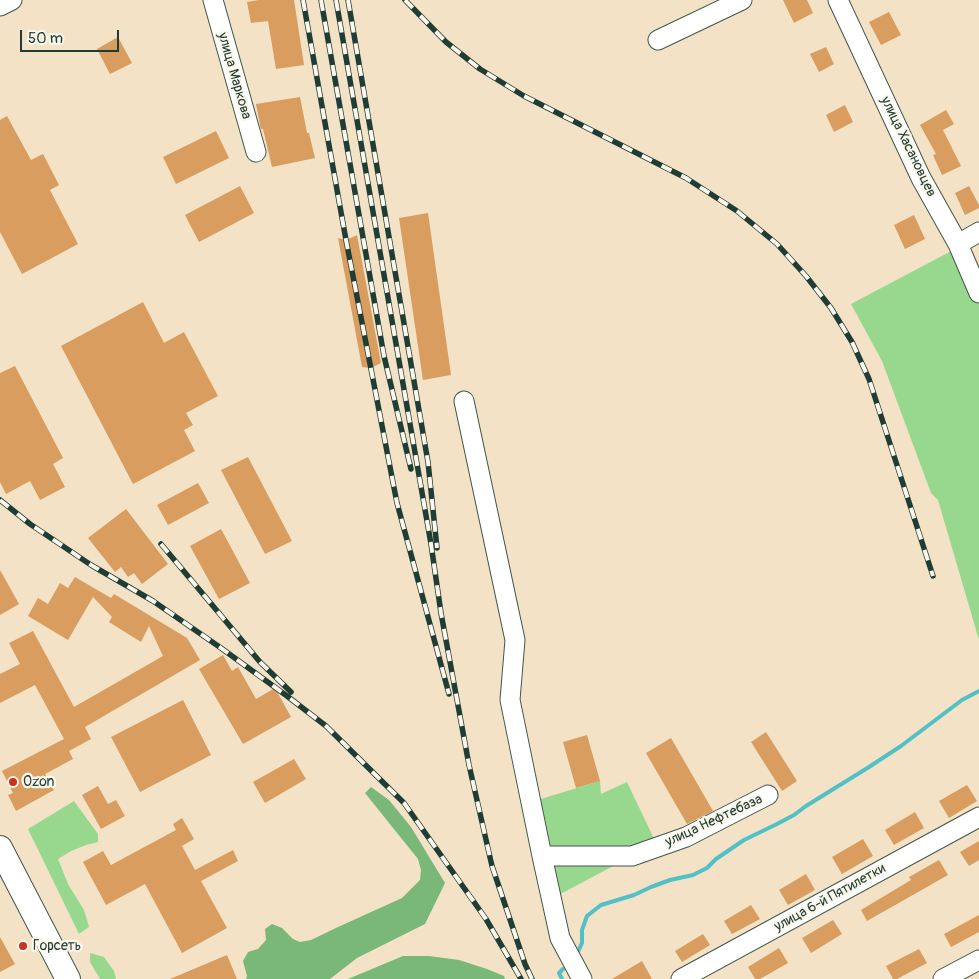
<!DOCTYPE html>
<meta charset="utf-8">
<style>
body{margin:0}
#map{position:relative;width:979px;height:979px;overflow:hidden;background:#f3e2c6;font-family:Pangolin,sans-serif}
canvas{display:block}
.scale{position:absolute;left:20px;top:30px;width:99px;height:22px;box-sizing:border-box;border:2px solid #1f3d34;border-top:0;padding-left:6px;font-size:15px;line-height:18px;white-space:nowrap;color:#1f3d34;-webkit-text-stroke:4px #fbf7ec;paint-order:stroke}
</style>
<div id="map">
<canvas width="979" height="979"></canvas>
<div class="scale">50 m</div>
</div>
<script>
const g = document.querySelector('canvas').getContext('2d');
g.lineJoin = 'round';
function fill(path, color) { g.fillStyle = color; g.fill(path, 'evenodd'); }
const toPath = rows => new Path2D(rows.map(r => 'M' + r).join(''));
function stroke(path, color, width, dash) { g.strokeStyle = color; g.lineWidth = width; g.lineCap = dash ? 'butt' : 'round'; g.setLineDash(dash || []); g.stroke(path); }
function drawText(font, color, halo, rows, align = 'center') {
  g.font = font + ' Pangolin,sans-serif'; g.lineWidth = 4.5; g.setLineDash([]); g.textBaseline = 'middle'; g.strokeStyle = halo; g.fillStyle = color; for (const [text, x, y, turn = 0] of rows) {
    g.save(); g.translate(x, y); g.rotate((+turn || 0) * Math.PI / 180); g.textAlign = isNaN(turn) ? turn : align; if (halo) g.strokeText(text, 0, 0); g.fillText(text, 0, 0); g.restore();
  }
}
const green = toPath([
 [955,249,979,303,979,640,938,500,931,493,882,361,851,304],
 [600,781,601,794,627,782,658,847,632,856,551,899,531,802],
 [74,801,98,834,98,842,86,845,71,851,58,859,68,884,84,910,89,927,79,934,28,829],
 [90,953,104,957,114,971,116,979,100,979,90,962]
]);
const forest = toPath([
 [371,787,389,800,411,827,445,883,425,924,357,958,330,979,246,979,247,976,243,961,248,952,258,949,266,940,265,929,272,924,282,928,293,939,300,942,311,940,338,927,402,898,420,880,421,870,418,859,365,793],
 [403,956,429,956,459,960,487,969,504,976,505,979,348,979]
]);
const stream = toPath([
 [577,954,582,943,582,930,587,916,601,905,634,895,651,887,670,880,693,875,707,868,716,859,744,840,777,824,794,815,806,806,869,767,901,746,962,700,979,691],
 [562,979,559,973,563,969]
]);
const building = toPath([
 [259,0,294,0,304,65,276,69,268,21,251,23,247,2],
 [783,0,807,0,813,13,794,23],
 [889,12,901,35,881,45,869,22],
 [118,37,132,63,110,74,97,49],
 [826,47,834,64,819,72,810,54],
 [300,97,307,133,309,133,315,158,272,167,263,129,261,129,260,125,256,104],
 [845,105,853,122,834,132,826,115],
 [946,110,954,124,943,130,961,166,942,175,933,155,936,154,920,125],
 [7,116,31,160,43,154,59,185,50,190,78,244,22,274,0,232,0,120],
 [216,131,229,158,176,184,163,157],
 [240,186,254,213,199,242,185,215],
 [969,186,979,205,979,208,965,215,955,193],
 [428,213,451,375,423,380,399,218],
 [914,215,925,239,905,249,894,225],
 [357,235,381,363,371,368,362,367,338,238,346,240],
 [143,302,164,343,184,332,218,396,186,413,193,425,184,430,195,451,133,484,61,346],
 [15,366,63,458,53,464,65,487,40,500,30,481,6,494,0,482,0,373],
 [248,457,292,541,265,554,221,470],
 [198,483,209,503,168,525,157,505],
 [126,509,168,564,142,584,134,573,128,577,121,567,115,572,88,538],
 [221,529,250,583,219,599,190,546],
 [0,570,19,604,0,615],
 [75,577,111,598,114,594,187,638,200,660,85,727,91,739,69,751,73,759,45,774,54,790,16,811,8,795,13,793,2,771,64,739,35,685,0,703,0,674,20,664,9,643,33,631,74,707,163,656,149,626,141,642,109,622,112,617,93,597,68,640,28,616,38,598,48,604,60,583,68,588],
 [223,655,232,671,238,667,256,699,275,688,291,717,243,744,199,669],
 [183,700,211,755,140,792,111,737],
 [766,732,797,781,782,791,751,742],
 [587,735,600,781,576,788,563,742],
 [671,738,713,811,687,824,646,753],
 [294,759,306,779,265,803,253,782],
 [967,785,977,801,949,818,939,801],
 [98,786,108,804,116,800,125,816,101,829,82,795],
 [915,812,924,828,894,845,885,830],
 [182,818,194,839,182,846,195,870,233,850,238,861,201,881,227,928,182,953,145,884,106,905,83,862,103,851,111,865,176,830,173,824],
 [863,839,873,856,842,874,832,857],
 [979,841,979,860,969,866,960,852],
 [939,860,948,875,867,921,861,910,911,880,909,877],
 [806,874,815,890,788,905,779,890],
 [751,905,760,919,732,934,724,921],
 [979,915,979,932,951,947,944,934],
 [833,920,842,934,811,953,802,938],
 [703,934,710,945,682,962,675,951],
 [0,937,15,964,0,972],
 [779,948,788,963,760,979,755,979,748,967],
 [919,949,927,963,897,979,893,979,886,966],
 [227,955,237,979,170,979],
 [642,961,652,979,612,979]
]);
const minor = toPath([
 [213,0,256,152],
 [838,0,921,178,958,244,979,293],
 [0,6,12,0],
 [658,40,742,0],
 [958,244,979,232],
 [464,401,515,640,510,700,542,856,560,938,582,979],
 [542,856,632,856,686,837,768,795],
 [681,979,979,817],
 [943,979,979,960]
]);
const major = toPath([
 [0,848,68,979]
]);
const rail = toPath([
 [303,0,346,240,397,503,449,694],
 [321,0,384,356,399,419,411,469],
 [336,0,431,544,441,613,469,765,492,866,525,964,532,979],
 [348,0,428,462,437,548],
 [405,0,446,42,480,69,524,96,686,178,737,211,777,244,806,276,831,308,852,342,869,379,933,576],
 [0,500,30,524,91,565,153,601,221,648,287,696,326,726,404,803,486,919,521,979],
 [161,544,260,662,291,692]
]);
const markers = [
 [13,782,5,"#c8321e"],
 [23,946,5,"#c8321e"]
];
const streetNames = [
 ["улица Маркова",234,76,74],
 ["улица Хасановцев",908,147,64],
 ["улица Нефтебаза",714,821,-25],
 ["улица 6-й Пятилетки",830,898,-29]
];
const poiNames = [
 ["Ozon",23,782],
 ["Горсеть",33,946]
];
fill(green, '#97d88e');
fill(forest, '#79b879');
stroke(stream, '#52c0c7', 4);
fill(building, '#d89d5f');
stroke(minor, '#3f564a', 21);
stroke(major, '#3f564a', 26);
stroke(minor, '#fff', 19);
stroke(major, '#fff', 24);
stroke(rail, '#1f3d34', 5.5);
stroke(rail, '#fbf7ec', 4, [11]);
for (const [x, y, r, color] of markers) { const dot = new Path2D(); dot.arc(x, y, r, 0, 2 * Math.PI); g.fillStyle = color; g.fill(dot); stroke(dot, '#fbf7ec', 2); }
drawText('14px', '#1f3d34', '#fbf7ec', streetNames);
drawText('14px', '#1f3d34', '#fbf7ec', poiNames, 'left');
</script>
